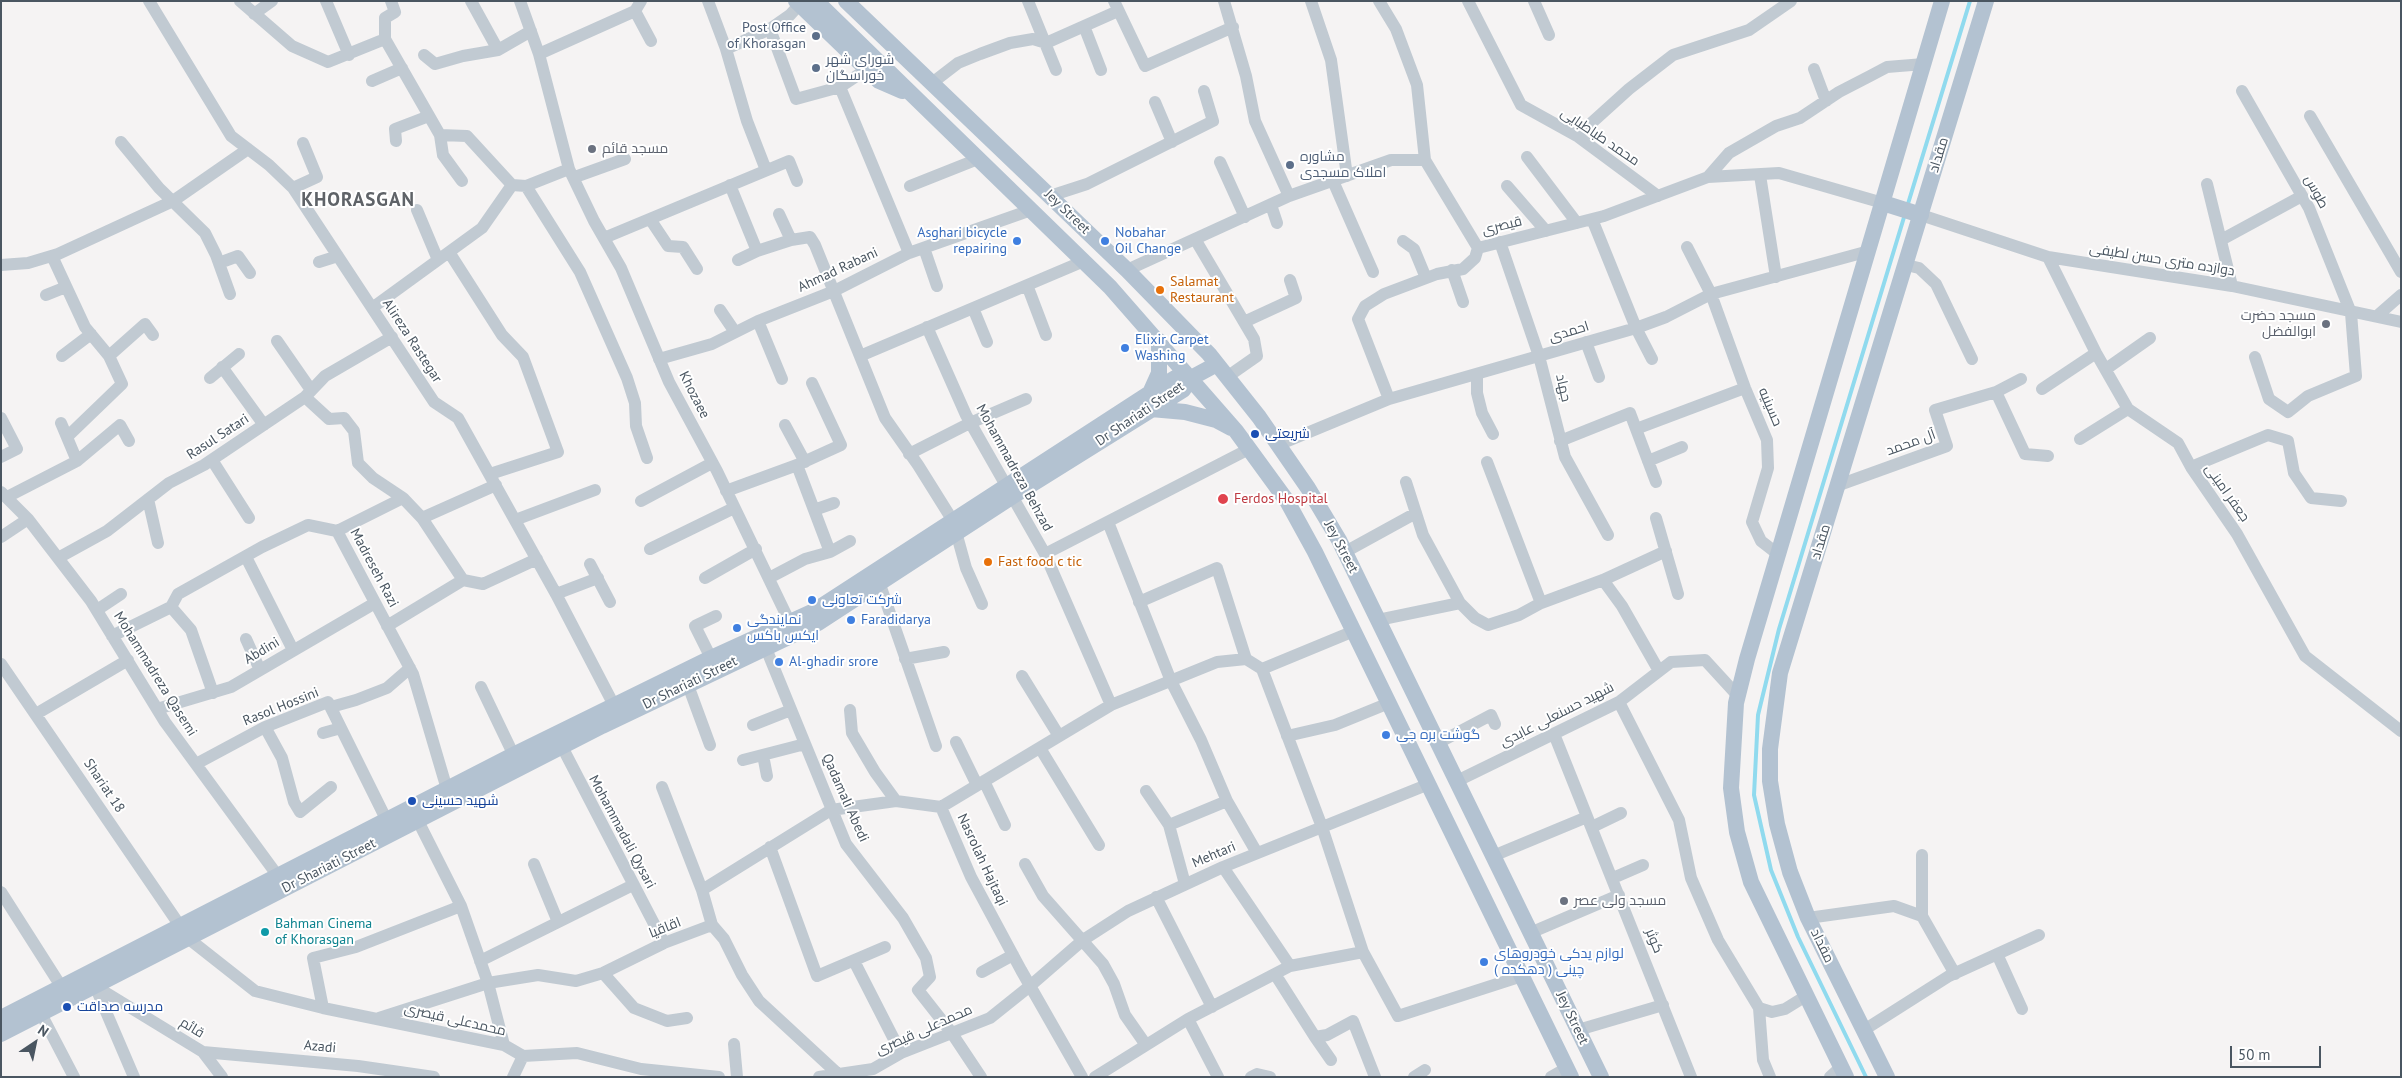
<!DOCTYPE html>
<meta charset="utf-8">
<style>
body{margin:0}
#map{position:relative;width:2402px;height:1078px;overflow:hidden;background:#f5f3f3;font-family:"PT Sans",sans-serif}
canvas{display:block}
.frame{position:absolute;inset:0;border:2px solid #4a5661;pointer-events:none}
.north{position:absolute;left:10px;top:1018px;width:50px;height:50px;-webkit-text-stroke:4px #fff;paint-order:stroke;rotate:34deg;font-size:14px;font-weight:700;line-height:20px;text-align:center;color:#4a5661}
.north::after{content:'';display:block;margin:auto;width:18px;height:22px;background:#4a5661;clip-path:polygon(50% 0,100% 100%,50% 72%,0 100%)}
.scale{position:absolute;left:2230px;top:1046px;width:91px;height:22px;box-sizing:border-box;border:2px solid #4a5661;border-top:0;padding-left:6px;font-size:15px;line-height:18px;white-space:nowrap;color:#4a5661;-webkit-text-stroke:4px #fff;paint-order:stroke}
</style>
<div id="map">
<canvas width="2402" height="1078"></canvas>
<div class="frame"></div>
<div class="north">N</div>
<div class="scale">50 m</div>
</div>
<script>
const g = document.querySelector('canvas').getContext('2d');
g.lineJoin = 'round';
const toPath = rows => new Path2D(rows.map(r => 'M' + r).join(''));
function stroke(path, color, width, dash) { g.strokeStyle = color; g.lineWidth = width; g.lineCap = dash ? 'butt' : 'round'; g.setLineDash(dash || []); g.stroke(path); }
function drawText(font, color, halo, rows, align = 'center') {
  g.font = font + ' "PT Sans",Cairo,sans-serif'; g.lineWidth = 4; g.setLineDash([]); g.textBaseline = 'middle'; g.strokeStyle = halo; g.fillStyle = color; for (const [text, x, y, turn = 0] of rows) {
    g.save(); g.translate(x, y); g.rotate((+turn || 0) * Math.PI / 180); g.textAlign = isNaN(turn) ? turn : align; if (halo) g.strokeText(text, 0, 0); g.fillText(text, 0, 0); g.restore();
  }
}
const stream = toPath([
 [1907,207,1970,1],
 [1866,1077,1798,937,1771,870,1754,795,1758,715,1779,629,1905,214]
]);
const minor = toPath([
 [149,1,231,136,269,165,293,188,434,402,458,418,556,594,618,713],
 [240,1,292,46,328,62,385,39],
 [326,1,349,55],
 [471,1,498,50],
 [520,1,539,54,569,169,594,221,621,268,669,382,717,471,793,629],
 [641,1,635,11,651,41],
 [708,1,726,49,747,121,766,170],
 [1028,1,1056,70],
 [1114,1,1145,66,1233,27],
 [1224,1,1246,76,1255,121,1289,196],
 [1311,1,1331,60,1347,176],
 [1379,1,1396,29,1417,85,1425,160],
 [1468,1,1521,105,1577,136,1658,196],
 [1534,1,1549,35],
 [254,14,272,1],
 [1084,26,1101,70],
 [770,29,796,99,840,87,867,69],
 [385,39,440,135,467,136,512,185],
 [385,39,385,18,395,12,391,1],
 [726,49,770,29,790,15,799,5],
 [539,54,635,11],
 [424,55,435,64,463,56,498,50,531,31],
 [1814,69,1826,101],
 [372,81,402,68],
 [932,83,958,63,980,54,1010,43,1033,39,1046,43,1118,11],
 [840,87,909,253],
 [2242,91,2309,208,2351,313,2356,376,2308,396,2288,412,2269,399,2255,357],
 [1155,102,1172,142],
 [2310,116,2401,272],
 [440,135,443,155,462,181],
 [1577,136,1629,89,1673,55,1749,30,1791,1],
 [396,141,395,129,429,116],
 [121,142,159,188,205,233,216,255,230,294],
 [1527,157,1577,223],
 [1220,162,1245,217],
 [1760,175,1776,277],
 [575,177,625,159],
 [1708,177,1729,153,1776,126,1800,118,1839,92,1870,76,1887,67,1924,64],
 [1333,181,1373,272],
 [2207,184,2232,286],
 [730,185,757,251,791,240,810,237,815,245,885,418,918,465,953,521,966,568,982,604],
 [526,186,580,272,627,378,635,403,636,426,647,458],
 [910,186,978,159],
 [1507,186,1546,231],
 [293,188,317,177,303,143],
 [1050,196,1087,184,1213,121,1204,91],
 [1271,205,1277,223],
 [417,210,438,260],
 [779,214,791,240],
 [1921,215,2048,257,2232,286,2401,322],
 [650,219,668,246,683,247,697,269],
 [1592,219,1636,328,1652,359],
 [604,238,789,161,797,181],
 [1195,239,1254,339,1257,356,1227,377],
 [2221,240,2302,196],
 [1403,241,1414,249,1426,278],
 [1500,242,1539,356,1565,457,1608,535],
 [1687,247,1711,294,1745,388,1767,440,1768,468,1752,522,1761,541,1779,555],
 [924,248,937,286],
 [449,252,502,335,523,357,558,452,490,474],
 [52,256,85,327,109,356,122,384,67,437],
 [2048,257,2096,353,2128,409,2178,443,2191,467,2237,534,2305,656,2401,731],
 [738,260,757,251],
 [319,262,338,256],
 [219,263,238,256,250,273],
 [1,265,28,263,58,254,173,201,248,149],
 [1906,265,1919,268,1936,284,1972,359],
 [1127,270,1289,196,1391,160,1425,160,1478,248,1604,216,1708,177,1779,173,1883,203],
 [1452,270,1463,302],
 [1027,285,1046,335],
 [46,295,66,287],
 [372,308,482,228,512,185,526,186,569,169],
 [973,308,987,342],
 [720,310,735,332],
 [2377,316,2401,295],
 [758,321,782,379],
 [1244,322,1296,298,1290,280],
 [927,327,966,415,1045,554,1111,705],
 [277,341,311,390],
 [1586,342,1599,377],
 [62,356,91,334],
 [109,356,145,324,153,335],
 [860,356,1084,261],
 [659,359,712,344,758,321,834,291,909,253,1031,210],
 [222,367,264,425],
 [2106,369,2150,338],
 [1477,374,1477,393,1482,413,1493,434],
 [210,378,239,354],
 [2042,389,2096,353],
 [1996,392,2021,379],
 [305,397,329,419,344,418,354,431,358,463,373,478,403,498,422,518,463,580],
 [1389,399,1358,319,1365,306,1384,294,1437,274,1463,269,1475,258,1478,248],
 [1,418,17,449,1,457],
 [61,423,77,461],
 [785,425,805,462],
 [1636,429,1745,388],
 [2080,439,2128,409],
 [1560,441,1630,413,1656,482],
 [1278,445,1389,399,1636,328,1666,317,1711,294,1869,251],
 [909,454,970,423,1026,399],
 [212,460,249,518],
 [1648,461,1682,447],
 [1487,462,1541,603],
 [797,465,830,552],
 [2191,467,2268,435,2288,441,2294,473,2311,498,2341,501],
 [1406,482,1423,535,1460,603,1475,618,1488,625,1519,615,1541,603,1603,580,1666,551],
 [1839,485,1947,446,1935,410,1996,392,2025,454,2048,456],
 [726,491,797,465,841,445,812,383],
 [1,492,28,519,91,601,165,722,283,883],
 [7,497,77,461,120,425,129,441],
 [148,499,158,543],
 [641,501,712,463],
 [814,510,834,503],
 [422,518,496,485],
 [1656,518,1678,594],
 [515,520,595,490],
 [1108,522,1171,681,1201,740,1227,801,1257,853],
 [337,531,403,498],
 [1,537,28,519],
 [650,549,734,508],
 [1345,552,1416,513],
 [1045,554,1249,449],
 [246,557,293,650],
 [58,558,107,531,169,483,204,465,305,397,325,376,392,337],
 [590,564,610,602],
 [877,576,936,746],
 [705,578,756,549],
 [769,578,805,559,830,552,850,541],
 [1603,580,1622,606,1659,671],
 [556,594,598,578],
 [1139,602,1217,568,1246,659],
 [171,607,191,630,213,693],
 [97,610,121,594],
 [1378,620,1460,603],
 [387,626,463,580,483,584,537,559],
 [112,636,171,607,178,594,262,547,308,525,337,531,413,674,449,796],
 [246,639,260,670],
 [763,641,846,844,903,918,926,958,930,977,918,990,951,1032,981,1077],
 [905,659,944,652],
 [1,664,189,939,255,991,323,1008],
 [715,666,695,626,716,616],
 [1262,669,1354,631],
 [1022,676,1059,736],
 [685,677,710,745],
 [481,687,517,762],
 [1619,702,1679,820,1691,878,1718,940,1759,1008,1763,1060,1770,1077],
 [331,707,356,700,387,688,410,668],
 [157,709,231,687,375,603],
 [850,710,852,733,875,772,896,801],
 [36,714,128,660],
 [753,725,791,710],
 [265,727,282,758,294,802,300,812,331,787],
 [323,733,341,728],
 [1554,734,1691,1077],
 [1287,736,1335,725,1389,703],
 [558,739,664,943],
 [956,742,977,785],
 [1438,743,1491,715,1495,724],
 [1040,748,1099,845],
 [763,755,767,776],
 [743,760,805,744],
 [196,764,265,727,328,702,390,827],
 [984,781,1005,825],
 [1457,781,1619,702,1671,662,1705,660,1738,696],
 [1146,791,1169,825,1185,884],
 [941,807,1111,705,1217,662,1246,659,1262,669,1322,827,1363,952,1398,1016,1522,976],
 [414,813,461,906,488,983,504,1045],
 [1169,825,1227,801],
 [1592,827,1621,813],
 [770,847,817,976,885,947],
 [1922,855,1922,916,1955,974],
 [1493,856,1587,817],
 [534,864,558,922],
 [1025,864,1043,896,1103,964,1114,984,1125,1015,1146,1045],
 [1223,867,1290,966],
 [1613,878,1643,865],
 [702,890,831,810,896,801,941,807,971,877,1021,970,1082,1077],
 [1,892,66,994],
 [1156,897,1212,1007],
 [461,906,356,947,313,958,323,1008,504,1045,523,1056,577,1053,641,1069,719,1077],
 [1808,918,1894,906,1922,916],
 [712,925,724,939,742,975,759,1001,838,1074],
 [1530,933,1619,895],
 [1997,954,2022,1009],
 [480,961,633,885],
 [854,961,901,1053],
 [982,972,1013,955],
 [603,973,634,1008,667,1021,687,1018],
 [1275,974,1315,1037,1327,1035,1353,1021,1375,1077],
 [37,1006,74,1077],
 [1759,1008,1772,1012,1785,1009,1806,996],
 [379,1018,488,983,538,975,576,981,603,973,664,943,712,925,702,890,662,787],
 [1188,1019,1218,1077],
 [1578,1030,1663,1005],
 [1864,1030,1949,976,2039,935],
 [1315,1037,1331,1060],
 [734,1044,737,1077],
 [203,1052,358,1066,434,1077],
 [134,1077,95,986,203,1052,222,1077],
 [513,1077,523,1056],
 [819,1077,873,1069,901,1053,990,1018,1030,986,1083,940,1128,911,1223,867,1429,784],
 [1095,1077,1188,1019,1290,966,1363,952],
 [1251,1077,1257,1074,1270,1077],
 [1414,1077,1425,1070],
 [1551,1077,1567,1068],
 [1830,1077,1841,1067]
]);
const major = toPath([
 [796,1,879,81,902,91],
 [816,1,1110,287,1236,431,1287,501,1315,552,1571,1077],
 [846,1,1127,270,1209,354,1259,417,1308,488,1339,540,1601,1077],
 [1883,203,1921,215],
 [1150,393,1159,373,1159,341],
 [1151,409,1185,412,1216,420,1231,428],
 [1,1018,513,755,711,658,814,611,1150,393,1175,378,1191,378],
 [1,1034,602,726,818,623,1013,496,1183,390,1191,378,1217,364],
 [1846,1077,1751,882,1737,832,1731,788,1736,703,1747,659,1942,1],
 [1887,1077,1808,918,1790,872,1777,824,1770,781,1770,749,1780,673,1986,1]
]);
const markers = [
 [816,36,5,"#5c6f8a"],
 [816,68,5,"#5c6f8a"],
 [592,149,5,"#6b7280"],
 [1290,165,5,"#5c6f8a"],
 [1017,241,5,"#3f7fe0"],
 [1105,241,5,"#3f7fe0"],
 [1160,290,5,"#e8710a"],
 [2326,324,5,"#6b7280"],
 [1125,348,5,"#3f7fe0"],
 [1255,434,5,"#1a4fb4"],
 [1223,499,6,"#e0444e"],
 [988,562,5,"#e8710a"],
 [812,600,5,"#3f7fe0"],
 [851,620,5,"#3f7fe0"],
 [737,628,5,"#3f7fe0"],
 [779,662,5,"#3f7fe0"],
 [1386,735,5,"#3f7fe0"],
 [412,801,5,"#1a4fb4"],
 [1564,901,5,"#6b7280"],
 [265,932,5,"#0f9aa8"],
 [1484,962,5,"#3f7fe0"],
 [67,1007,5,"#1a4fb4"]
];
const serviceNames = [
 ["Post Office",806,28,"right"],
 ["of Khorasgan",806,44,"right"],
 ["شورای شهر",826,60],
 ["خوراسگان",826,76],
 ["مشاوره",1300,157],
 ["املاک مسجدی",1300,173]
];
const streetNames = [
 ["محمد طباطبایی",1600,137,34],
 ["مقداد",1939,155,-73],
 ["طوس",2316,192,62],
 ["Jey Street",1067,212,44],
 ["قیصری",1502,226,-14],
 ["دوازده متری حسن لطیفی",2162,260,9],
 ["Ahmad Rabani",838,270,-25],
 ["احمدی",1569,332,-17],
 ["Alireza Rastegar",412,341,57],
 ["جهاد",1563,388,77],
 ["Khozaee",694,395,63],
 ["حسینیه",1770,407,67],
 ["Dr Shariati Street",1140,414,-34],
 ["Rasul Satari",218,437,-33],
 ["آل محمد",1911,443,-20],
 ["Mohammadreza Behzad",1014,468,61],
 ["جعفر امینی",2227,493,55],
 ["مقداد",1821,542,-73],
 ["Jey Street",1341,547,62],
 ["Madreseh Razi",374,568,62],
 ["Abdini",262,651,-31],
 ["Mohammadreza Qasemi",155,674,58],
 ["Dr Shariati Street",690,683,-26],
 ["Rasol Hossini",281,707,-22],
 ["شهید حسنعلی عابدی",1557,715,-27],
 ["Shariat 18",104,786,56],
 ["Qadamali Abedi",845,798,66],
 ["Mohammadali Qysari",622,832,62],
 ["Mehtari",1214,855,-23],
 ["Nasrolah Hajtaqi",982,860,65],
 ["Dr Shariati Street",329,866,-27],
 ["اقاقیا",665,928,-22],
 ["کوثر",1654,941,68],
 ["مقداد",1822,946,64],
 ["Jey Street",1572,1018,64],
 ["محمدعلی قیصری",455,1020,13],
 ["قائم",192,1028,31],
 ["محمدعلی قیصری",924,1030,-24],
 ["Azadi",320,1047,5]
];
const worshipNames = [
 ["مسجد قائم",602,149],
 ["مسجد حضرت",2316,316,"right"],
 ["ابوالفضل",2316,332,"right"],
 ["مسجد ولی عصر",1574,901]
];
const shopNames = [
 ["Asghari bicycle",1007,233,"right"],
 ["repairing",1007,249,"right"],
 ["Nobahar",1115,233],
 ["Oil Change",1115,249],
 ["Elixir Carpet",1135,340],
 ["Washing",1135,356],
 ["شرکت تعاونی",822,600],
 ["نمایندگی",747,620],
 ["ایکس باکس",747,636],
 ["Faradidarya",861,620],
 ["Al-ghadir srore",789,662],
 ["گوشت بره جی",1396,735],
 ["لوازم یدکی خودروهای",1494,954],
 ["چینی ( دهکده )",1494,970]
];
const foodNames = [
 ["Salamat",1170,282],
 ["Restaurant",1170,298],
 ["Fast food c tic",998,562]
];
const transitNames = [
 ["شریعتی",1265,434],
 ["شهید حسینی",422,801],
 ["مدرسه صداقت",77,1007]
];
const healthNames = [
 ["Ferdos Hospital",1234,499]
];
const cultureNames = [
 ["Bahman Cinema",275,924],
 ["of Khorasgan",275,940]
];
const districtNames = [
 ["KHORASGAN",358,201]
];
stroke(stream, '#90daee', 4);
stroke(minor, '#c1cad2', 12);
stroke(major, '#b3c2d1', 16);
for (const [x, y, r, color] of markers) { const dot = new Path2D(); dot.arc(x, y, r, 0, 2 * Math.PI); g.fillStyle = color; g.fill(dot); stroke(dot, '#fff', 2); }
drawText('14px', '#4e5e75', '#fff', serviceNames, 'left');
drawText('14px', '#4a5661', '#fff', streetNames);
drawText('14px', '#5b616d', '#fff', worshipNames, 'left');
drawText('14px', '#366cbe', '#fff', shopNames, 'left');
drawText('14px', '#c56008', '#fff', foodNames, 'left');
drawText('14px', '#164399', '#fff', transitNames, 'left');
drawText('14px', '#be3a42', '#fff', healthNames, 'left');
drawText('14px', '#0d838f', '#fff', cultureNames, 'left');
g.letterSpacing = '1px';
drawText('bold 19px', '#5f6368', '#fff', districtNames);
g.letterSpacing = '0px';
</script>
